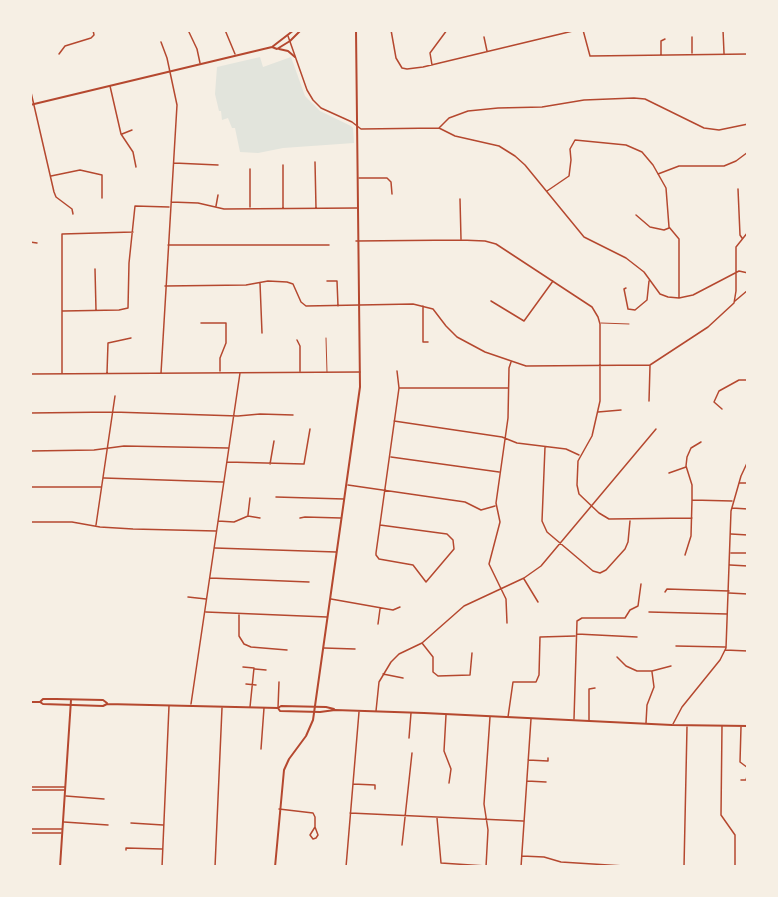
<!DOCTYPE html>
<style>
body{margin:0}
#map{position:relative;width:778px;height:897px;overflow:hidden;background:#f6efe4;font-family:"Fira Sans",sans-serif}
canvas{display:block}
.frame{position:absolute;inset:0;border:32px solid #f6efe4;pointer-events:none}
</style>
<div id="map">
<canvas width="778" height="897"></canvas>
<div class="frame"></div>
</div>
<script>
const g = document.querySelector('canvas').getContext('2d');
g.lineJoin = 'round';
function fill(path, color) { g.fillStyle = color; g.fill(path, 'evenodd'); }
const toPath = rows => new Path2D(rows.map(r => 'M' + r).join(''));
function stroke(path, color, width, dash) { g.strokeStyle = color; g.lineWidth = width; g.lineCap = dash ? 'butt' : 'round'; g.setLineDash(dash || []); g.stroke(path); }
const green = toPath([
 [260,57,263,67,291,57,305,96,320,111,351,126,353,128,354,143,283,148,258,153,240,152,235,128,232,128,228,118,222,120,221,111,219,111,215,94,217,67]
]);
const service = toPath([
 [601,323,629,324],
 [326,338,327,372]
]);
const minor = toPath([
 [188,30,197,49,200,63],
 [225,30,235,54],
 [391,30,396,58,402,68,407,69,423,67,577,30],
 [583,30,590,56,748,54],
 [723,30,724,53],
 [288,36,307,90,313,100,321,108,352,122,361,129,439,128,455,136,499,146,515,156,525,165,584,237,626,258,644,272,660,294,668,297,679,298,693,295,739,271,748,273],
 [484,37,487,51],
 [692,37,692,53],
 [59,54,65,46,91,38,94,35,93,30],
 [661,54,661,41,665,39],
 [432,65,430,53,447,30],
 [110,86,121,134,133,152,136,167],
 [30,88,54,192,56,197,72,209,73,214],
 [439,128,449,118,468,111,498,108,542,107,584,100,634,98,645,99,704,128,719,130,748,124],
 [122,134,132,130],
 [315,162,316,208],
 [174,163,218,165],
 [283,165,283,208],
 [250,169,250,207],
 [658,174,679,166,724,166,736,161,748,152],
 [51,176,80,170,102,175,102,198],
 [359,178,387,178,391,182,392,194],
 [738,189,740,235,742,238],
 [547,191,569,176,571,160,570,149,575,140,626,145,642,152,653,165,666,188,669,227,679,239,679,297],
 [460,199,461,239],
 [171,202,198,203,224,209,357,208],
 [216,206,218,195],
 [636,215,650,227,664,230,669,228],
 [356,241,461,240,485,241,496,244,592,307,598,317,600,324,600,401,592,436,578,461,577,485,579,494,599,513,609,519,692,518],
 [30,242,37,243],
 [168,245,329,245],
 [95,269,96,310],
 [327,281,337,281,338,306],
 [260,283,262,333],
 [165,286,246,285,268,281,287,282,293,284,301,302,306,306,413,304,433,309,446,326,457,337,485,352,526,366,650,365,708,327,734,303,736,291,736,247,748,232],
 [626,288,624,289,628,309,635,310,647,300,649,281],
 [491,301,524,321,553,281],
 [735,301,748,290],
 [423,306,423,342,428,342],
 [63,311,119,310,128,308,129,263,135,206,169,207],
 [201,323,226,323,226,343,220,358,220,371],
 [297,340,300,346,300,371],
 [107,373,108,343,131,338],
 [161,373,177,105,167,58,161,42],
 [30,374,360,372],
 [62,374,62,234,133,232],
 [399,388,508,388],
 [649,401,650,366],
 [722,409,714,402,719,391,739,380,748,380],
 [598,412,621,410],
 [30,413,113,412,238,416,260,414,293,415],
 [394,421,502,437,517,443,566,449,579,455],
 [545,447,542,521,547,532,593,571,600,573,606,570,625,549,628,542,630,521],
 [30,451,94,450,124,446,228,448],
 [391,457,499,472],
 [227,462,304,464,310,429],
 [270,464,274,441],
 [669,473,686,467],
 [104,478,223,482],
 [739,483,748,483],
 [348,485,465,502,481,510,495,506],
 [30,487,101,487],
 [276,497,344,499],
 [692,500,732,501],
 [732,508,748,509],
 [248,515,250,498],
 [300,518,305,517,341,518],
 [218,521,234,522,248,516,260,518],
 [30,522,72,522,100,527,133,529,216,531],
 [96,525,115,396],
 [380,525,447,534,453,540,454,549,426,582,413,565,379,559,376,555,376,553,399,388,397,371],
 [731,534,748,535],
 [215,548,336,552],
 [731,553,748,553],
 [685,555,691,536,692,500,692,485,686,466,687,457,691,448,701,442],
 [730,565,748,566],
 [210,578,309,582],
 [524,579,538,602],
 [665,592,667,589,729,591],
 [729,593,748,594],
 [188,597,206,599],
 [331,599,393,610,400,607],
 [206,612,327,617],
 [649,612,727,614],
 [239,615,239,636,244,644,251,647,287,650],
 [507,623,506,599,489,564,500,522,496,503,508,418,509,368,511,362],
 [378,624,380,609],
 [577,634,637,637],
 [422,643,433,657,433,672,438,676,470,675,472,653],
 [676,646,725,647],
 [324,648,355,649],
 [725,650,748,651],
 [617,657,626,666,637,671,652,671,671,666],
 [243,667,254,668,250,707],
 [255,669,266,670],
 [383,674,403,678],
 [246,684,256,685],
 [191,704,240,373],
 [278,708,279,682],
 [376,711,379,682,391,662,399,654,422,643,464,606,524,578,541,566,656,429],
 [446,715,444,751,451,769,449,783],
 [508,717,513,682,536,682,539,675,540,637,575,636],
 [574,719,577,621,582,618,625,618,630,610,638,606,641,584],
 [589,720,589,689,595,688],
 [646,723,647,705,654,687,652,672],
 [673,724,682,707,720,660,726,648,731,511,741,476,748,461],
 [722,726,721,815,735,835,735,867],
 [741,727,740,762,748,768],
 [409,738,411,713],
 [261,749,264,708],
 [528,760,548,761,548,758],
 [741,780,746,780,748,773],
 [527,781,546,782],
 [353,784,375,785,375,789],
 [30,787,65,787],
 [30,790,64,790],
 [66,796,104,799],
 [279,809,313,813,315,817,315,827,310,835,313,839,316,838,318,835,315,827],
 [350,813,523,821],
 [437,818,441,863,486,866],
 [64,822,108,825],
 [131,823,163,825],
 [30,829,62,829],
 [30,833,61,833],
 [402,845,412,753],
 [126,850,126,848,162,849],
 [522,856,544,857,561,862,640,867],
 [162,867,169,706],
 [215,867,222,708],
 [346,867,359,712],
 [486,867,488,830,484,804,490,717],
 [521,867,531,719],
 [684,867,687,727]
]);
const tertiary = toPath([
 [60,867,71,700],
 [275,867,284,770,289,759,306,736,313,720,360,387,356,30]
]);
const secondary = toPath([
 [272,47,294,30],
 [279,49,288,51,295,57],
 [30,105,272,47,277,49,290,41,301,30],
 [30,702,40,702,43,704,103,706,107,704,278,708,280,711,320,712,335,710,424,713,672,725,748,726],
 [40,702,43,699,56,699,103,700,107,703],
 [278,708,281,706,326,707,334,709]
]);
fill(green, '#e2e4dc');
stroke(service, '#b5482f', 1);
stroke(minor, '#b5482f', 1.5);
stroke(tertiary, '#b5482f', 2);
stroke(secondary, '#b5482f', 2);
</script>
